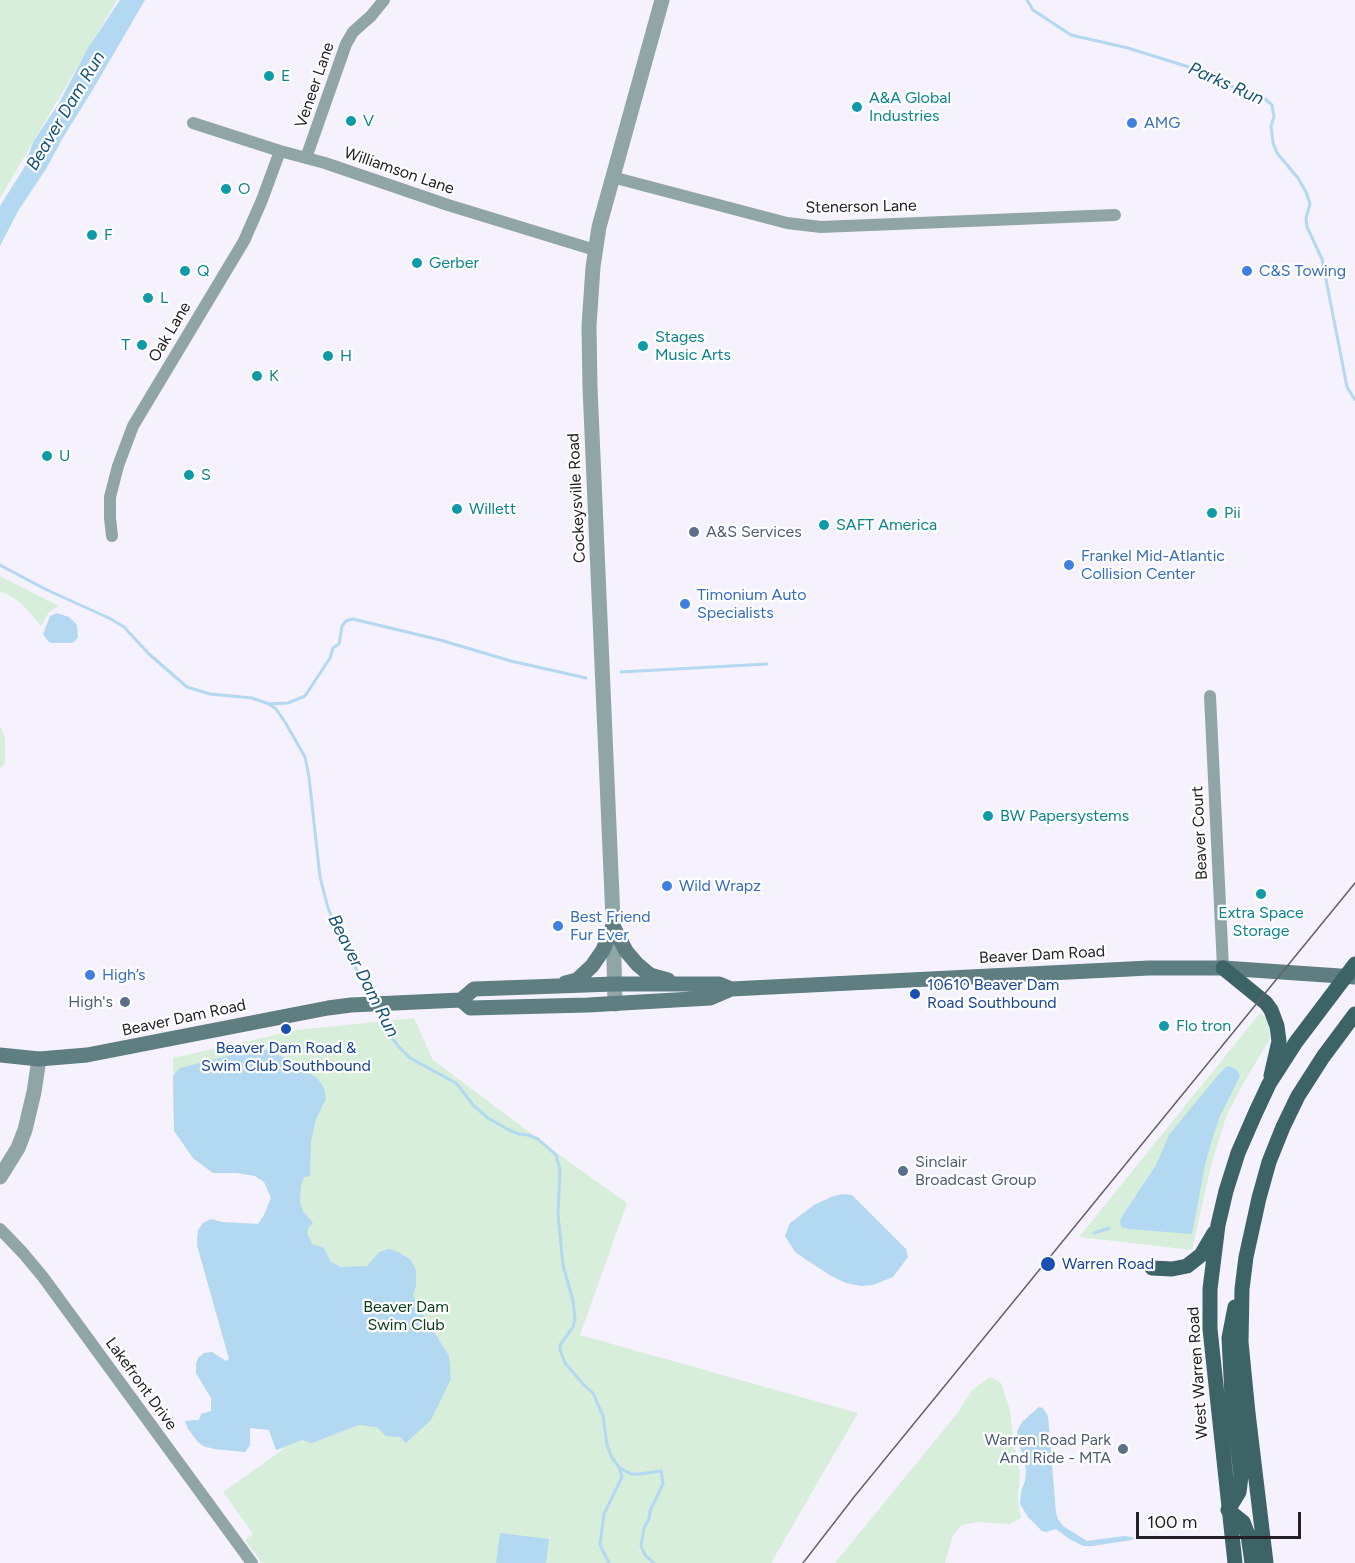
<!DOCTYPE html>
<meta charset="utf-8">
<style>
body{margin:0}
#map{position:relative;width:1355px;height:1563px;overflow:hidden;background:#f6f2fd;font-family:Figtree,sans-serif}
canvas{display:block}
.scale{position:absolute;left:1136px;top:1512px;width:165px;height:27px;box-sizing:border-box;border:3px solid #232127;border-top:0;padding-left:8px;font-size:18px;line-height:21px;white-space:nowrap;color:#232127;-webkit-text-stroke:4px #fff;paint-order:stroke}
</style>
<div id="map">
<canvas width="1355" height="1563"></canvas>
<div class="scale">100 m</div>
</div>
<script>
const g = document.querySelector('canvas').getContext('2d');
g.lineJoin = 'round';
function fill(path, color) { g.fillStyle = color; g.fill(path, 'evenodd'); }
const toPath = rows => new Path2D(rows.map(r => 'M' + r).join(''));
function stroke(path, color, width, dash) { g.strokeStyle = color; g.lineWidth = width; g.lineCap = dash ? 'butt' : 'round'; g.setLineDash(dash || []); g.stroke(path); }
function drawText(font, color, halo, rows, align = 'center') {
  g.font = font + ' Figtree,sans-serif'; g.lineWidth = 4.5; g.setLineDash([]); g.textBaseline = 'middle'; g.strokeStyle = halo; g.fillStyle = color; for (const [text, x, y, turn = 0] of rows) {
    g.save(); g.translate(x, y); g.rotate((+turn || 0) * Math.PI / 180); g.textAlign = isNaN(turn) ? turn : align; if (halo) g.strokeText(text, 0, 0); g.fillText(text, 0, 0); g.restore();
  }
}
const green = toPath([
 [0,0,117,0,0,198],
 [0,576,59,606,49,612,41,626,21,603,5,593,0,592],
 [0,726,5,738,5,764,0,768],
 [1260,1013,1268,1020,1270,1039,1244,1082,1226,1117,1211,1166,1192,1250,1079,1237],
 [414,1018,433,1060,568,1161,627,1203,580,1335,858,1413,771,1563,262,1563,245,1540,253,1534,223,1492,285,1448,276,1450,269,1429,250,1428,250,1445,245,1452,215,1449,203,1446,198,1442,188,1429,185,1421,199,1420,201,1414,211,1411,211,1398,196,1373,196,1364,198,1358,204,1353,212,1352,226,1361,229,1359,197,1245,198,1230,203,1223,211,1219,222,1222,258,1224,264,1215,271,1197,264,1182,255,1176,237,1173,213,1173,193,1158,184,1144,174,1131,173,1058,297,1030],
 [990,1377,1001,1383,1010,1410,1014,1443,1020,1473,1018,1499,1021,1518,1009,1524,978,1522,962,1525,953,1535,945,1563,835,1563,959,1411,972,1390]
]);
const water = toPath([
 [120,0,145,0,92,91,64,136,46,169,18,211,0,246,0,206,24,168,33,142,59,103,88,48],
 [57,613,69,617,77,625,78,638,72,643,51,643,48,641,43,634,50,616],
 [252,1050,270,1050,317,1078,324,1088,326,1099,316,1119,311,1141,310,1176,304,1177,301,1186,300,1202,303,1211,313,1223,309,1227,307,1233,313,1245,323,1247,331,1262,341,1267,367,1266,379,1252,389,1249,398,1252,410,1259,416,1270,416,1286,413,1295,419,1308,449,1356,451,1379,431,1420,406,1443,400,1437,386,1436,377,1427,359,1425,312,1443,302,1440,276,1450,269,1430,250,1428,250,1445,245,1452,215,1449,203,1446,198,1442,188,1429,185,1421,199,1420,201,1414,211,1411,211,1398,196,1373,196,1364,198,1358,204,1353,212,1352,226,1361,229,1359,197,1245,198,1230,203,1223,211,1219,222,1222,258,1224,264,1215,271,1198,264,1182,255,1176,237,1173,213,1173,193,1158,174,1131,173,1076,180,1068],
 [1229,1066,1237,1070,1240,1076,1220,1116,1211,1143,1205,1165,1192,1234,1129,1229,1121,1227,1120,1221,1123,1215,1156,1165,1169,1135,1219,1074,1226,1067],
 [842,1194,852,1195,906,1249,908,1257,893,1277,873,1285,861,1286,846,1283,833,1277,808,1261,795,1252,788,1241,785,1236,790,1223,814,1205,831,1197],
 [1039,1407,1043,1408,1048,1416,1056,1513,1058,1519,1063,1526,1087,1541,1124,1536,1132,1537,1134,1538,1132,1540,1092,1546,1083,1546,1068,1538,1056,1529,1046,1532,1042,1531,1028,1517,1020,1504,1021,1491,1025,1481,1026,1471,1023,1455,1018,1443,1017,1431,1022,1422],
 [500,1533,549,1539,546,1563,496,1563]
]);
const stream = toPath([
 [1027,0,1033,10,1071,35,1128,48,1195,69,1222,83,1264,98,1272,105,1274,117,1271,126,1273,143,1277,153,1298,178,1306,192,1310,204,1306,218,1307,227,1322,259,1347,387,1355,400],
 [0,565,45,589,111,619,124,627,149,654,187,687,210,694,252,698,269,704,276,709,285,722,305,757,309,777,320,877,328,908,346,950,372,999],
 [621,672,767,664],
 [269,704,288,703,305,696,330,658,333,648,339,644,342,626,346,621,353,619,440,640,511,661,586,678],
 [377,1008,392,1038,399,1047,410,1058,456,1083,474,1106,488,1118,509,1130,519,1134,528,1135,538,1139,556,1155,560,1170,558,1214,560,1235,563,1265,573,1301,575,1319,573,1327,560,1345,560,1350,565,1363,584,1385,593,1393,603,1416,607,1445,612,1458,619,1467,622,1477,604,1514,600,1545,609,1563],
 [1094,1233,1109,1228],
 [620,1468,631,1474,639,1474,661,1471,663,1484,650,1511,649,1519,644,1528,641,1546,645,1555,654,1563]
]);
const minor = toPath([
 [193,123,280,151,325,163,448,205,595,250],
 [306,158,346,44,353,32,371,16,384,0],
 [612,177,787,223,821,227,1115,215],
 [112,536,110,518,110,497,118,466,133,426,244,241,262,200,280,151],
 [1210,696,1223,968],
 [0,1229,23,1253,43,1277,252,1563]
]);
const tertiary = toPath([
 [615,1004,613,919,590,387,589,326,593,267,599,227,662,0],
 [0,1177,18,1148,25,1130,34,1092,39,1059]
]);
const secondary = toPath([
 [613,926,626,951,637,964,650,975,668,980],
 [565,983,577,980,592,966,603,950,613,926],
 [461,1000,470,1008,588,1005,710,998,731,989,1149,968,1223,968,1355,977],
 [0,1055,39,1059,87,1055,328,1008,351,1005,461,1000,474,989,614,984,719,984,731,989]
]);
const primary = toPath([
 [1223,968,1266,1003,1271,1010,1277,1026,1279,1041,1271,1076],
 [1152,1268,1172,1269,1187,1266,1201,1255,1214,1233],
 [1228,1510,1239,1492,1241,1476,1232,1396,1229,1338,1235,1307],
 [1228,1510,1243,1522,1248,1535,1252,1563],
 [1235,1563,1210,1329,1210,1289,1218,1225,1226,1191,1238,1153,1255,1114,1269,1084,1296,1042,1355,964],
 [1266,1563,1248,1413,1241,1342,1242,1289,1246,1257,1259,1198,1269,1162,1283,1127,1298,1096,1323,1057,1355,1014]
]);
const tram = toPath([
 [803,1563,854,1497,1355,883]
]);
const markers = [
 [269,76,6,"#0f9aa8"],
 [857,107,6,"#0f9aa8"],
 [351,121,6,"#0f9aa8"],
 [1132,123,6,"#3f7fe0"],
 [226,189,6,"#0f9aa8"],
 [92,235,6,"#0f9aa8"],
 [417,263,6,"#0f9aa8"],
 [185,271,6,"#0f9aa8"],
 [1247,271,6,"#3f7fe0"],
 [148,298,6,"#0f9aa8"],
 [142,345,6,"#0f9aa8"],
 [643,346,6,"#0f9aa8"],
 [328,356,6,"#0f9aa8"],
 [257,376,6,"#0f9aa8"],
 [47,456,6,"#0f9aa8"],
 [189,475,6,"#0f9aa8"],
 [457,509,6,"#0f9aa8"],
 [1212,513,6,"#0f9aa8"],
 [824,525,6,"#0f9aa8"],
 [694,532,6,"#5c6f8a"],
 [1069,565,6,"#3f7fe0"],
 [685,604,6,"#3f7fe0"],
 [988,816,6,"#0f9aa8"],
 [667,886,6,"#3f7fe0"],
 [1261,894,6,"#0f9aa8"],
 [558,926,6,"#3f7fe0"],
 [90,975,6,"#3f7fe0"],
 [915,994,6,"#1a4fb4"],
 [125,1002,6,"#5c6f8a"],
 [1164,1026,6,"#0f9aa8"],
 [286,1029,6,"#1a4fb4"],
 [903,1171,6,"#5c6f8a"],
 [1048,1264,8,"#1a4fb4"],
 [1123,1449,6,"#5c6f8a"]
];
const cultureNames = [
 ["E",281,76],
 ["A&A Global",869,98],
 ["Industries",869,116],
 ["V",363,121],
 ["O",238,189],
 ["F",104,235],
 ["Gerber",429,263],
 ["Q",197,271],
 ["L",160,298],
 ["Stages",655,337],
 ["Music Arts",655,355],
 ["T",130,345,"right"],
 ["H",340,356],
 ["K",269,376],
 ["U",59,456],
 ["S",201,475],
 ["Willett",469,509],
 ["Pii",1224,513],
 ["SAFT America",836,525],
 ["BW Papersystems",1000,816],
 ["Extra Space",1261,913,"center"],
 ["Storage",1261,931,"center"],
 ["Flo tron",1176,1026]
];
const streetNames = [
 ["Veneer Lane",315,85,-71],
 ["Williamson Lane",399,171,19],
 ["Stenerson Lane",861,207,-1],
 ["Oak Lane",170,332,-59],
 ["Cockeysville Road",577,498,-93],
 ["Beaver Court",1200,833,-93],
 ["Beaver Dam Road",1042,955,-3],
 ["Beaver Dam Road",184,1018,-12],
 ["West Warren Road",1198,1373,-94],
 ["Lakefront Drive",141,1384,54]
];
const shopNames = [
 ["AMG",1144,123],
 ["C&S Towing",1259,271],
 ["Frankel Mid-Atlantic",1081,556],
 ["Collision Center",1081,574],
 ["Timonium Auto",697,595],
 ["Specialists",697,613],
 ["Wild Wrapz",679,886],
 ["Best Friend",570,917],
 ["Fur Ever",570,935],
 ["High’s",102,975]
];
const serviceNames = [
 ["A&S Services",706,532],
 ["High's",113,1002,"right"],
 ["Sinclair",915,1162],
 ["Broadcast Group",915,1180],
 ["Warren Road Park",1111,1440,"right"],
 ["And Ride - MTA",1111,1458,"right"]
];
const transitNames = [
 ["10610 Beaver Dam",927,985],
 ["Road Southbound",927,1003],
 ["Beaver Dam Road &",286,1048,"center"],
 ["Swim Club Southbound",286,1066,"center"],
 ["Warren Road",1062,1264]
];
const parkNames = [
 ["Beaver Dam",406,1307],
 ["Swim Club",406,1325]
];
const waterNames = [
 ["Parks Run",1226,84,24],
 ["Beaver Dam Run",66,111,-59],
 ["Beaver Dam Run",363,976,63]
];
fill(green, '#d7eeda');
fill(water, '#b3d8f1');
stroke(stream, '#b3d8f1', 3);
stroke(minor, '#90a5a6', 12);
stroke(tertiary, '#90a5a6', 15);
stroke(secondary, '#5f7e81', 15);
stroke(primary, '#3c6366', 15);
stroke(tram, '#646269', 1.5);
for (const [x, y, r, color] of markers) { const dot = new Path2D(); dot.arc(x, y, r, 0, 2 * Math.PI); g.fillStyle = color; g.fill(dot); stroke(dot, '#fff', 2); }
drawText('16px', '#0d838f', '#fff', cultureNames, 'left');
drawText('16px', '#232127', '#fff', streetNames);
drawText('16px', '#366cbe', '#fff', shopNames, 'left');
drawText('16px', '#4e5e75', '#fff', serviceNames, 'left');
drawText('16px', '#164399', '#fff', transitNames, 'left');
drawText('16px', '#073c18', '#fff', parkNames);
drawText('italic 18px', '#155375', '#fff', waterNames);
</script>
